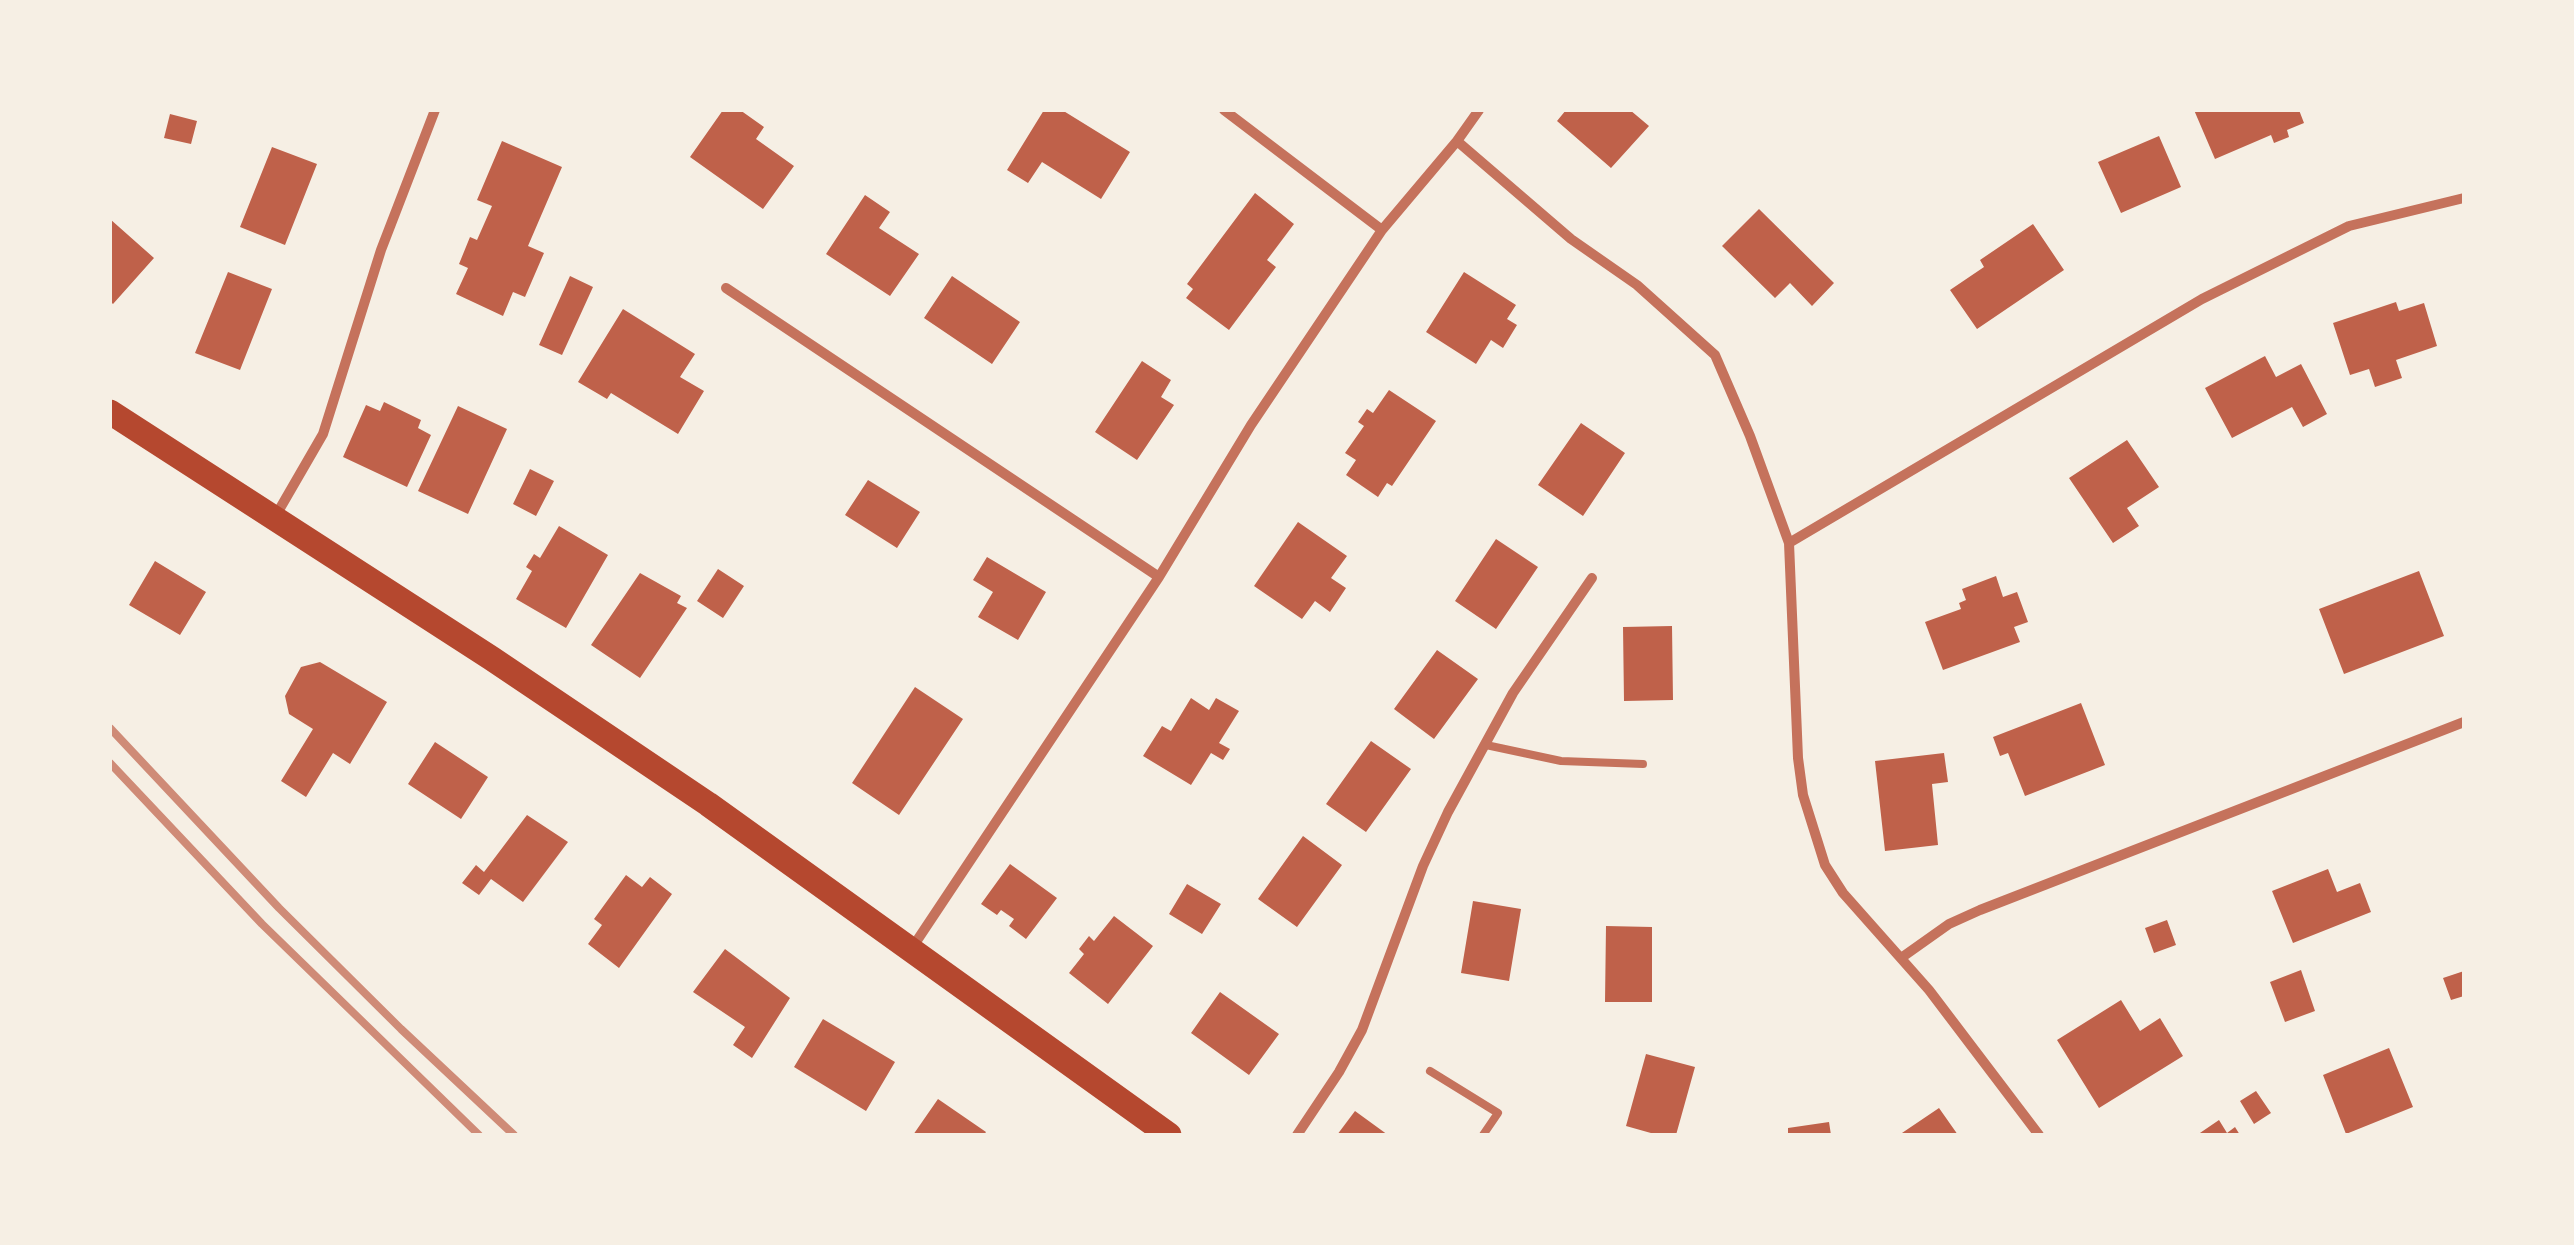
<!DOCTYPE html>
<style>
body{margin:0}
#map{position:relative;width:2574px;height:1245px;overflow:hidden;background:#f6efe4;font-family:"Noto Sans",sans-serif}
canvas{display:block}
.frame{position:absolute;inset:0;border:112px solid #f6efe4;pointer-events:none}
</style>
<div id="map">
<canvas width="2574" height="1245"></canvas>
<div class="frame"></div>
</div>
<script>
const g = document.querySelector('canvas').getContext('2d');
g.lineJoin = 'round';
function fill(path, color) { g.fillStyle = color; g.fill(path, 'evenodd'); }
const toPath = rows => new Path2D(rows.map(r => 'M' + r).join(''));
function stroke(path, color, width, dash) { g.strokeStyle = color; g.lineWidth = width; g.lineCap = dash ? 'butt' : 'round'; g.setLineDash(dash || []); g.stroke(path); }
const building = toPath([
 [723,110,740,110,764,127,756,139,794,166,763,209,690,157],
 [1044,110,1062,110,1130,152,1101,199,1042,162,1028,183,1007,170],
 [1566,110,1630,110,1649,126,1611,168,1557,121],
 [2194,110,2299,110,2304,123,2287,130,2289,137,2274,143,2271,135,2215,159],
 [170,114,197,121,191,144,164,138],
 [2159,136,2181,187,2121,213,2098,162],
 [502,141,562,167,528,246,544,253,525,297,513,292,503,316,456,294,468,268,459,264,470,237,477,240,492,206,477,200],
 [272,147,317,164,285,245,240,227],
 [1255,193,1294,224,1267,260,1276,267,1229,330,1186,298,1193,289,1187,284],
 [865,195,890,212,879,228,919,254,890,296,826,254],
 [1759,209,1834,283,1812,306,1790,283,1775,298,1722,246],
 [110,219,154,258,113,304,110,301],
 [2033,224,2064,270,1977,329,1950,290,1984,267,1980,260],
 [228,272,272,289,240,370,195,353],
 [1464,272,1516,305,1507,319,1517,325,1503,348,1491,340,1476,364,1426,332],
 [570,276,593,287,562,355,539,345],
 [952,276,1020,322,992,364,924,318],
 [2396,302,2399,311,2424,303,2437,346,2396,360,2402,378,2375,387,2369,369,2350,375,2333,323],
 [623,309,695,354,680,377,704,391,678,434,611,393,607,399,578,382],
 [2265,356,2276,377,2301,364,2327,414,2303,427,2292,407,2232,438,2205,388],
 [1142,361,1171,380,1161,397,1174,405,1137,460,1095,432],
 [1389,390,1436,421,1392,486,1387,483,1378,497,1346,475,1356,460,1345,453,1364,426,1358,422,1367,409,1373,413],
 [384,402,421,420,418,428,431,435,407,487,343,457,366,405,380,411],
 [458,406,507,429,468,514,418,491],
 [1581,423,1625,453,1583,516,1538,485],
 [2127,440,2159,487,2127,508,2139,526,2113,543,2069,478],
 [530,469,554,481,536,516,513,504],
 [868,480,920,512,897,548,845,515],
 [1298,522,1347,556,1331,578,1346,588,1330,612,1315,601,1302,619,1254,586],
 [559,526,608,555,566,628,516,599,532,571,526,567,534,554,540,558],
 [1496,539,1538,567,1496,629,1455,601],
 [987,557,1046,592,1018,640,978,617,993,592,973,580],
 [155,561,206,592,180,635,129,605],
 [718,569,744,586,723,618,697,601],
 [2419,571,2444,636,2344,674,2319,609],
 [640,573,681,596,677,603,687,608,640,678,591,645],
 [1996,576,2003,597,2017,592,2028,622,2014,627,2020,642,1943,670,1925,622,1961,609,1959,603,1966,600,1962,589],
 [1672,626,1673,700,1624,701,1623,627],
 [1437,650,1478,679,1434,739,1394,709],
 [320,662,387,702,350,764,333,753,306,797,281,781,313,729,289,714,285,696,301,667],
 [915,687,963,719,899,815,852,783],
 [1191,698,1209,710,1216,698,1239,711,1219,743,1230,749,1223,760,1211,753,1191,785,1143,756,1162,726,1171,731],
 [2081,703,2105,765,2025,796,2008,753,2000,756,1993,737],
 [1371,741,1411,769,1366,832,1326,804],
 [435,742,488,777,461,819,408,784],
 [1944,753,1948,782,1932,784,1938,845,1885,851,1875,761],
 [527,815,568,842,523,902,491,879,479,895,462,883,476,865,484,872],
 [1303,836,1342,865,1297,927,1258,899],
 [1010,864,1057,898,1026,939,1009,926,1014,919,1001,910,997,915,981,904],
 [2328,869,2337,892,2360,883,2371,912,2293,943,2272,891],
 [626,875,642,887,650,877,672,894,619,968,588,944,602,925,594,919],
 [1187,884,1221,904,1202,934,1169,914],
 [1473,901,1521,909,1509,981,1461,973],
 [1114,916,1153,946,1108,1004,1069,973,1084,954,1079,949,1089,936,1094,941],
 [2167,920,2176,945,2154,953,2145,928],
 [1606,926,1652,927,1652,1002,1605,1002],
 [725,949,790,998,752,1058,733,1045,745,1027,693,992],
 [2301,970,2315,1011,2285,1022,2270,982],
 [2464,971,2464,996,2451,1000,2443,978],
 [1220,992,1279,1034,1249,1075,1191,1033],
 [2121,1000,2140,1031,2160,1018,2183,1056,2099,1108,2057,1040],
 [823,1019,895,1062,866,1111,794,1067],
 [2389,1048,2413,1107,2346,1134,2323,1075],
 [1646,1054,1695,1067,1676,1135,1658,1135,1626,1126],
 [2256,1091,2271,1113,2254,1124,2240,1101],
 [938,1099,986,1132,984,1135,913,1135],
 [1939,1108,1958,1135,1899,1135],
 [1355,1111,1388,1135,1337,1135],
 [2219,1120,2227,1133,2235,1127,2240,1135,2197,1135],
 [1829,1122,1831,1135,1788,1135,1788,1128]
]);
const service = toPath([
 [1486,745,1561,761,1643,764],
 [1430,1071,1498,1113,1483,1135]
]);
const minor = toPath([
 [1224,110,1382,230],
 [1457,141,1571,239,1637,285,1715,355,1750,436,1789,543,1798,758,1803,795,1825,865,1843,893,1929,990,2039,1135],
 [726,288,1159,577],
 [275,517,323,434,381,250,435,110],
 [1789,543,2202,299,2349,226,2464,198],
 [912,948,1159,577,1251,425,1382,230,1457,141,1479,110],
 [1901,958,1949,924,1980,910,2464,722],
 [1297,1135,1339,1072,1362,1030,1423,866,1448,812,1513,693,1592,578]
]);
const primary = toPath([
 [110,412,491,658,708,804,1169,1135]
]);
const rail = toPath([
 [110,728,279,908,401,1029,514,1135],
 [110,763,262,924,479,1135]
]);
fill(building, '#bf614a');
stroke(service, '#c5725c', 8);
stroke(minor, '#c5725c', 10);
stroke(primary, '#b5482f', 25);
stroke(rail, '#cf8b77', 8);
</script>
